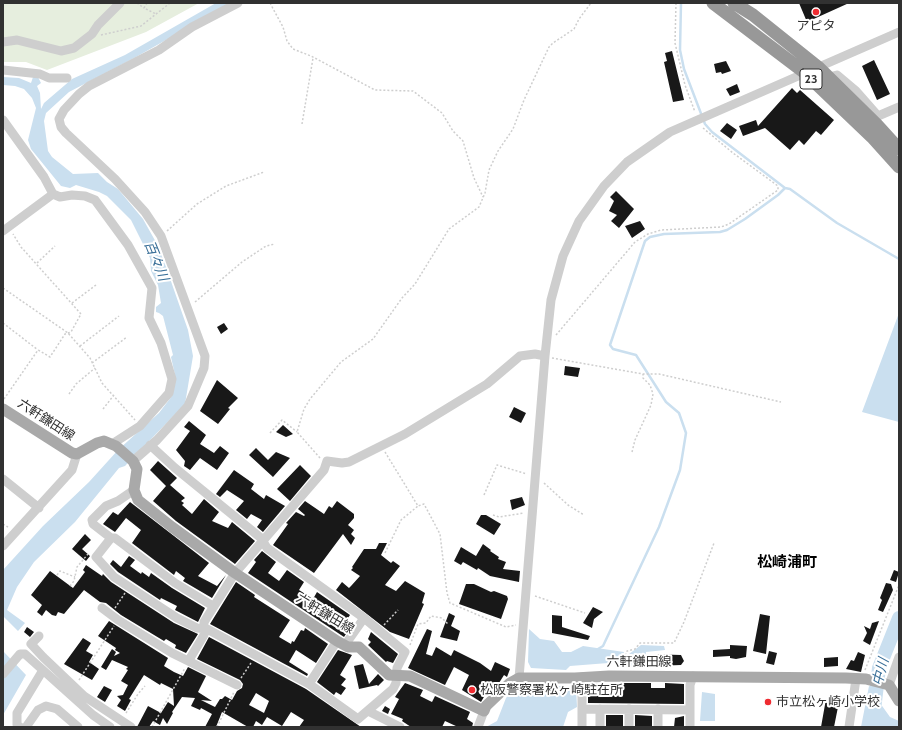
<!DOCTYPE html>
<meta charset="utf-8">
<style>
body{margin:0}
#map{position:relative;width:902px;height:730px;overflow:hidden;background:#fff;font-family:Cabin,sans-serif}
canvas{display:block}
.frame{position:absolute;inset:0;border:4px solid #313131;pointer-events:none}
</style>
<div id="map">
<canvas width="902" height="730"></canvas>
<div class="frame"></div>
</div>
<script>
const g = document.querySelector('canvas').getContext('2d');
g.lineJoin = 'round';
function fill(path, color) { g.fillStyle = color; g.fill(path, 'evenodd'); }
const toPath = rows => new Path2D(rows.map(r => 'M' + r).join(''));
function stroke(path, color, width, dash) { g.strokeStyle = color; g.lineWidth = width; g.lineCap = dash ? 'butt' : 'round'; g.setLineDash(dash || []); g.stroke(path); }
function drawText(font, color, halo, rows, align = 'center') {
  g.font = font + ' Cabin,"Noto Sans JP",sans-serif'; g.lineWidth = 4; g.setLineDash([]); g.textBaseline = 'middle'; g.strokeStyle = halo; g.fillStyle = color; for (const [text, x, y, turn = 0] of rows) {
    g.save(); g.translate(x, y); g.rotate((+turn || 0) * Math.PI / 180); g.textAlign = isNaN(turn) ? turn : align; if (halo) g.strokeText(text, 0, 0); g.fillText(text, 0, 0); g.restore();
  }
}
const green = toPath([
 [3,3,199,3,146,32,47,70,26,62,3,62]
]);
const water = toPath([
 [216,3,231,3,136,57,69,92,46,113,44,121,48,151,52,157,73,174,98,173,107,182,118,189,143,219,157,244,166,267,188,330,193,356,185,404,125,466,119,468,75,522,34,562,17,587,7,610,25,623,18,631,3,616,3,570,43,526,89,482,118,450,159,413,172,396,175,375,171,357,173,355,163,316,159,313,156,312,156,307,161,303,158,285,151,271,150,258,131,220,107,196,99,192,76,185,70,188,61,186,31,149,28,140,36,108,32,98,24,89,15,86,3,85,3,77,19,78,31,83,33,77,38,77,41,83,37,86,40,93,41,109,44,103,72,79,125,55],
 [899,313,899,422,862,412],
 [529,629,540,639,554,641,562,652,571,652,583,646,624,652,621,662,570,666,566,670,531,668,528,662],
 [641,645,664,646,665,650,646,652,645,664,629,667,627,665,629,654],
 [3,651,26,675,3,715],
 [517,686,576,686,577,707,568,712,563,727,486,727,497,721,506,698],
 [869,686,882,690,880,703,890,717,899,721,899,727,861,727],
 [702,692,715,694,715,721,700,721]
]);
const stream = toPath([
 [681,3,680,50,684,69,705,124,712,132,785,188,790,189,837,223,899,259],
 [598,649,603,646,659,527,680,470,686,433,679,413,666,402,636,355,613,349,610,345,645,241,650,237,664,234,720,232,727,230,745,219,778,195,785,188]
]);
const river = toPath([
 [872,727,879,668,899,618]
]);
const building = toPath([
 [799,3,849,3,807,22],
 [672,51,684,100,673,102,664,62,667,61,665,53],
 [874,60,890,94,877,100,862,66],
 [726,61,731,71,722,74,721,72,716,73,714,64],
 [737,84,740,92,730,96,726,89],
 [792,88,797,93,800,90,834,120,821,135,816,131,804,145,799,140,790,150,765,128,743,136,739,126,756,120,758,126],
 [727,123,737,130,731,139,720,131],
 [616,191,634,209,619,228,611,221,617,215,609,211,614,201,610,197],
 [640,221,645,229,632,238,625,226],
 [224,323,228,329,221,334,217,327],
 [565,366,580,368,578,377,564,375],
 [217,380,238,398,228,408,230,409,218,424,200,411],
 [514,407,526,413,521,423,509,417],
 [189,421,206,435,200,444,214,453,220,446,229,453,217,470,200,458,190,470,184,466,185,461,176,450,190,431,184,427],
 [283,425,293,434,286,437,276,432],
 [256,448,268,460,276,452,290,458,273,477,249,455],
 [158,461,177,478,170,485,185,498,181,501,184,503,182,505,192,514,204,499,219,512,212,521,228,528,232,522,255,541,235,564,176,521,153,501,166,486,150,470],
 [300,465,311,476,290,501,277,489],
 [234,470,254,484,251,489,264,499,266,495,285,506,263,532,257,527,262,520,251,514,247,519,236,510,244,501,227,490,220,497,216,494],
 [522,497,525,505,512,510,510,500],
 [305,501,324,514,329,506,332,508,337,501,354,514,354,518,348,525,354,530,351,534,355,538,351,545,343,534,314,573,273,545,288,524,286,523,296,512,304,516,305,515,298,509],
 [130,502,209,563,198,576,217,586,226,575,212,598,183,581,185,578,176,571,174,575,132,543,141,530,126,518,115,532,103,524,113,512,118,515],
 [481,515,486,515,501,524,494,535,476,524],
 [85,534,91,540,82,549,90,556,86,561,72,549],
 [379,543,387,543,381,555,391,563,393,561,400,566,385,585,396,591,405,581,425,593,422,603,424,604,409,639,390,632,336,590,342,582,349,588,351,586,360,576,351,570,353,568,352,567,364,549,376,549],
 [483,544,491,550,490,551,499,557,498,559,506,562,503,569,520,571,519,582,490,576,478,568,477,570,463,562,461,565,454,561,461,547,476,556],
 [262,551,276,562,268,573,279,581,287,570,304,582,299,590,313,599,317,592,350,615,344,624,350,628,344,637,248,573,256,562,254,560],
 [129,556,135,560,130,566,141,574,142,572,149,577,151,573,172,588,205,608,198,622,175,610,177,606,161,598,160,600,118,572,110,564,113,560,121,567],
 [86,565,102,576,103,574,111,582,174,623,198,634,186,653,175,648,176,645,166,639,164,641,121,615,106,603,100,602,84,590,64,614,58,612,56,616,52,615,46,610,42,616,37,612,42,605,31,595,50,571,73,588,85,572,83,570],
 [894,570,899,572,896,582,890,580],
 [236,582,255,595,254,597,290,620,279,637,291,644,292,641,294,642,301,630,304,631,305,628,328,644,316,663,296,650,289,662,308,674,307,676,210,624],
 [886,583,891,584,893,590,883,612,878,610,882,600,880,598],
 [466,584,474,584,491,592,494,591,507,596,508,599,501,619,459,604],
 [593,607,603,612,594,619,592,628,583,623],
 [449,613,455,616,451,626,460,631,457,641,440,637],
 [760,614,770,616,766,654,753,651],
 [552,615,562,616,562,627,590,636,588,640,552,633],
 [109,621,168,658,164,666,174,672,183,676,188,667,206,676,198,692,212,701,201,700,215,707,220,699,222,699,225,696,232,700,237,691,242,688,243,684,240,680,197,659,209,637,306,689,361,727,299,727,304,720,291,712,282,726,267,717,262,725,256,721,253,727,248,727,222,712,216,727,205,727,212,714,201,708,200,710,191,706,195,698,182,697,172,712,173,713,167,724,163,718,160,725,153,721,149,727,137,727,148,706,161,713,168,702,174,706,173,689,161,683,160,685,144,675,129,699,131,700,125,711,117,706,121,700,117,696,123,695,128,685,121,681,128,670,126,669,128,667,112,660,106,670,101,667,112,649,116,652,114,656,120,653,115,650,116,648,98,636],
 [256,693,269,701,264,713,249,705],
 [879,621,870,645,863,641,867,633,864,626,870,629,872,623],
 [27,627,34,632,30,637,24,632],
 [427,629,432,631,426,654,432,656,436,647,451,656,454,650,480,663,491,671,495,662,510,669,507,677,504,675,499,683,491,691,488,690,481,702,462,690,469,675,454,667,445,685,408,668],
 [371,632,398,654,393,663,387,661,386,662,368,645,371,642,368,639],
 [83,638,91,643,86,651,93,655,89,662,99,669,92,680,64,664],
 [730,645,747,646,746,657,736,659,730,658,730,656,713,657,713,650,730,649],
 [338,650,352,655,340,675,346,679,341,685,346,688,341,695,336,692,334,695,317,682],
 [769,651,777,653,774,665,766,663],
 [858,652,865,655,861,672,846,669,851,660,854,661],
 [649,654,681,655,684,661,681,665,653,666,650,666],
 [838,657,838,666,824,667,824,658],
 [363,664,369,684,378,674,384,680,378,686,377,685,359,689,354,666],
 [405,683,423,690,420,696,432,702,435,696,470,712,467,719,473,723,472,727,458,727,445,721,442,727,411,727,402,721,403,719,391,714,399,699,395,697,397,694],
 [609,683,651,683,651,688,665,688,665,683,684,684,684,704,588,703,588,684],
 [104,686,112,690,105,702,97,697],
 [826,699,839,701,840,706,838,707,834,727,821,727],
 [385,706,390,709,388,714,382,711],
 [606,715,623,715,623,727,606,727],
 [635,715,652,716,652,727,635,727],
 [684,716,684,727,674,727,675,718]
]);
const path = toPath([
 [137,3,144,8],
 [147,3,144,8,156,14],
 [270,3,283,27,287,41,293,49,311,56,375,90,413,91,442,113,453,131,463,141,474,178,483,197],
 [676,3,675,43,685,85,695,112],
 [101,35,141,26,170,3],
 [302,124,313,58],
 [167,231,197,204,226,186,264,172],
 [37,263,55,246],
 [3,288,68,333,90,358,102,383,135,420],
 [195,302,242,262,266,246,275,244],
 [72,303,96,285],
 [3,323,38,350],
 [556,335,635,242,648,234,661,230,721,227,729,224,778,190,778,186,733,153,703,128],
 [80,346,119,316],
 [552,358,643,374,659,374,781,402],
 [92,363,127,337],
 [69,394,76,384,95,368],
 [4,399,38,350,50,357,65,334,71,332,81,314,21,247,13,234],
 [103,409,114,395],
 [270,433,282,420,297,432],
 [385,452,418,506,424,504,440,534,447,593,450,603,506,627,516,625],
 [632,452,635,440,651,405,653,394,650,385,643,378,643,374],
 [320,458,297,432,304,409,310,399,341,362,373,339,402,298,415,284,449,229,479,207,485,193,489,170,498,151,513,129,524,100,549,47,553,43,574,29,579,19,591,3],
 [544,483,568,505,584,515],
 [484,495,497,465,527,474],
 [493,515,499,517,524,513],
 [3,524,8,527],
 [385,553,401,520,418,506],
 [57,575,60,571,75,577],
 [70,586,74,581,77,567,88,554],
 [535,596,585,613],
 [115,608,125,593],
 [384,625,398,610],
 [410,645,418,624,426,623,431,616,442,618,448,624],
 [622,667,627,651,635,649,640,643,674,643,684,622,714,543],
 [865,670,899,585],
 [241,678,251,663],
 [79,680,114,626],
 [126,713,138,694,145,686],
 [152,727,185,668],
 [217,727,234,692]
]);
const minor = toPath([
 [3,42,17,40,61,51,74,48,92,34,98,25,120,3],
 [3,70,40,74,49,78,67,78],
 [829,77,837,75,856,91,878,116,899,107],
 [3,120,44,177,53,194,60,197,72,195,85,196,95,200,128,245,152,288,149,318,161,343,172,379,169,393,140,426,112,444],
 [3,231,53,194],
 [133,461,157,440,188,406,204,368,205,356,161,236,145,212,115,179,66,133,61,127,59,119,64,110,79,94,89,86,159,50,192,27,238,3],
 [3,479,39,508],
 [134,490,118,501,106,506,92,520,93,524,111,538,96,557,114,577,177,618,197,628,207,629,309,684,358,719,393,689,396,683,397,668,405,652,364,618,267,548,261,538,175,468,150,445],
 [111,538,115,538,175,583,213,606],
 [3,546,72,470,77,454],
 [102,608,118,620,172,653,237,685],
 [39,636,31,644,43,657,84,696,131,727],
 [345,645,364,618],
 [189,660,204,635,204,622,235,573,324,470,327,461,342,463,349,462,405,434,487,384,520,356,535,354,545,356],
 [3,674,20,654,25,654,93,715,110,727],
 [519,678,545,356,551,300,563,256,579,221,604,186,627,162,670,132,899,32],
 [309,684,337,641],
 [889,685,899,657],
 [582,709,690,710],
 [658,709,658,727],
 [368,711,400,727],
 [20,727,17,725,17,713,43,670],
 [26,727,38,710,46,706,57,709,78,727],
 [478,727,484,711],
 [582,727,582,677],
 [600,727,600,709],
 [629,727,629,709],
 [690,727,690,685,693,676],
 [849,727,856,679]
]);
const major = toPath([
 [3,409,72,453,77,454,97,443,104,441,116,446,133,461,137,469,134,490,138,500,172,527,235,573,337,641,348,647,359,647,389,675,410,676,484,711,486,706,510,683,519,678,575,678,609,676,846,678,866,679,889,685,899,701]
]);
const highway = toPath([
 [713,3,804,72,872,137,899,167],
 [734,3,753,15,818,67,877,125,899,149]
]);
const markers = [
 [816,12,4,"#ef2b31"],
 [472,690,4,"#ef2b31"],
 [768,702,4,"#ef2b31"]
];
const shields = [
 [811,79,22]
];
const shieldNames = [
 ["23",811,79]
];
const poiNames = [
 ["アピタ",816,26,"center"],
 ["松阪警察署松ヶ崎駐在所",480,690],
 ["市立松ヶ崎小学校",776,702]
];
const streetNames = [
 ["六軒鎌田線",46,420,33],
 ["六軒鎌田線",325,614,31],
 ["六軒鎌田線",639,662]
];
const waterNames = [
 ["百々川",156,261,68],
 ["中川",881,672,-76]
];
const quarterNames = [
 ["松崎浦町",787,563]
];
fill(green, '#e6eede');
fill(water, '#cadfef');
stroke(stream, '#cadfef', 2.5);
stroke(river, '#cadfef', 14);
fill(building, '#181818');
stroke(path, '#cecece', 1.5, [2, 2]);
stroke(minor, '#cecece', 9);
stroke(major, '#a9a9a9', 11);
stroke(highway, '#989898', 13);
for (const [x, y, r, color] of markers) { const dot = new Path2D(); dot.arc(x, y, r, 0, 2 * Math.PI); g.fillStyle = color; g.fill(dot); stroke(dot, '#fff', 1.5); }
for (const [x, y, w] of shields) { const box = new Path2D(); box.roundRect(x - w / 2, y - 10, w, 20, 3); g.fillStyle = '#fff'; g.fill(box); stroke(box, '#313131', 1); }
drawText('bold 12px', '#313131', null, shieldNames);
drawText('13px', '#313131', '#fff', poiNames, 'left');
drawText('13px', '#313131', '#fff', streetNames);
drawText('italic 14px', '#396f98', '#fff', waterNames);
drawText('bold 15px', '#000', '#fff', quarterNames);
</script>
